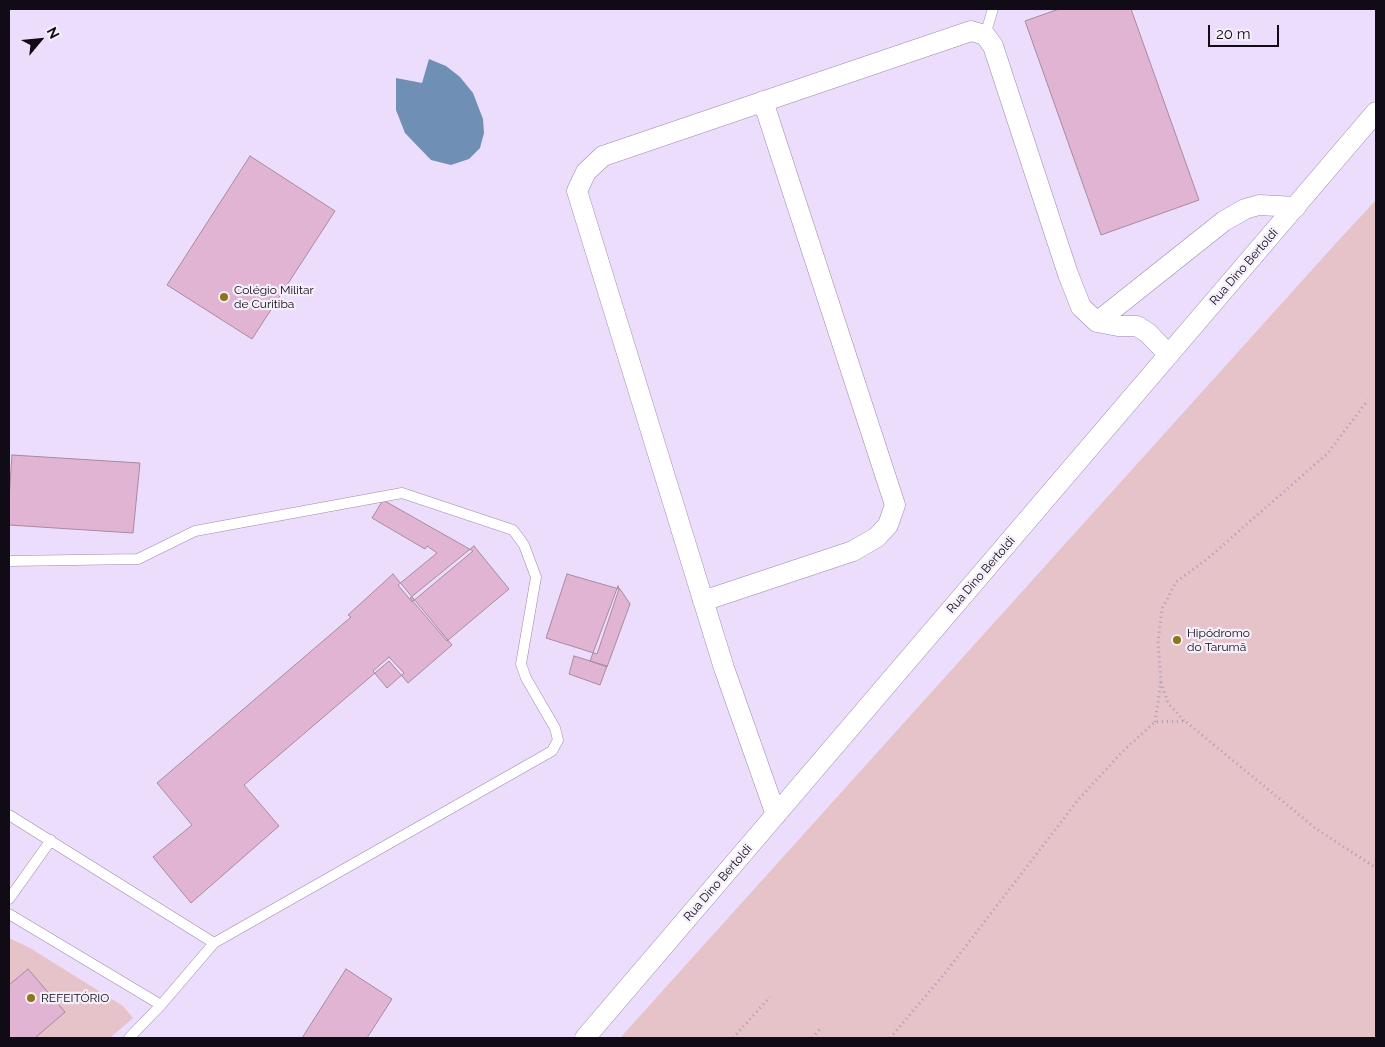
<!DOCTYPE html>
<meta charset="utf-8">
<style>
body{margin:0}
#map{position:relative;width:1385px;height:1047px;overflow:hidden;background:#edddfc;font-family:Raleway,sans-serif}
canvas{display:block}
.frame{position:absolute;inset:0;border:10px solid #110b15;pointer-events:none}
.north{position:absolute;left:15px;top:15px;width:50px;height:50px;-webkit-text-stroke:4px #f5effb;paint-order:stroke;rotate:62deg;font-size:14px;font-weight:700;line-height:20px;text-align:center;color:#110b15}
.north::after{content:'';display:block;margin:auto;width:18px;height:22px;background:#110b15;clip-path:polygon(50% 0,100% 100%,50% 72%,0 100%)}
.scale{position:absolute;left:1208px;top:25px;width:71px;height:22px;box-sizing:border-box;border:2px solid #110b15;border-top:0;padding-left:6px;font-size:15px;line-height:18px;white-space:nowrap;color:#110b15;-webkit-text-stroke:4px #f5effb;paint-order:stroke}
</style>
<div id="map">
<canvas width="1385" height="1047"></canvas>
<div class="frame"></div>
<div class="north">N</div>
<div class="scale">20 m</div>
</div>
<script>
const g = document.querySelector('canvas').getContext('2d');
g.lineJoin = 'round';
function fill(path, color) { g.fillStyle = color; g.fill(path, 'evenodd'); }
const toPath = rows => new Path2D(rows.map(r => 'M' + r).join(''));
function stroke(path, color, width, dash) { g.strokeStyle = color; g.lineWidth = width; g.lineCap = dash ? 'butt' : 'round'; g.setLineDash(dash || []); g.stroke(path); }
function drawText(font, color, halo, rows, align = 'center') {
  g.font = font + ' Raleway,sans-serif'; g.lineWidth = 4.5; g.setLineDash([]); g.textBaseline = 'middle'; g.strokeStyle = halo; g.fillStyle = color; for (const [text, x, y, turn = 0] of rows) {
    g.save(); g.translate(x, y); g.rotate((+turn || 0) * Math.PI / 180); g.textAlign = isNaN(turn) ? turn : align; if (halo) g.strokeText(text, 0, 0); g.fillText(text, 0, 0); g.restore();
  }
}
const green = toPath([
 [1376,200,1376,1038,620,1038,1337,242],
 [9,938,30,948,123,1006,133,1018,110,1038,9,1038]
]);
const water = toPath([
 [429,59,446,66,460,77,473,93,483,119,484,133,480,148,469,159,451,165,431,160,405,133,396,110,396,78,422,83]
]);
const building = toPath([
 [1059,9,1131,9,1199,200,1101,235,1025,21,1059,9],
 [250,156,335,211,252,339,167,285,250,156],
 [12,455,140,463,133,533,9,525,9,499,12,455],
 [383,500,473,551,412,602,398,585,437,553,427,546,425,549,372,518,383,500],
 [474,546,509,589,447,641,410,598,474,546],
 [393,574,452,645,408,683,389,661,244,785,279,826,191,903,153,857,192,825,157,783,351,617,348,615,393,574],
 [567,574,619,589,597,654,546,638,567,574],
 [618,586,619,589,620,589,630,604,607,667,590,661,618,586],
 [574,656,607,666,600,685,569,674,574,656],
 [389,657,404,673,387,688,373,671,389,657],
 [28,969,65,1012,35,1038,9,1038,9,985,28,969],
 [346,969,392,999,367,1038,302,1038,346,969]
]);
const path = toPath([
 [1161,682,1168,703,1184,721],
 [1155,722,1161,681,1158,641,1162,609,1176,582,1206,560,1327,454,1368,400],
 [733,1038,770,997],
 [812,1038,820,1029],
 [890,1038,946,972,1078,800,1123,751,1155,722,1185,721,1315,828,1376,868]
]);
const service = toPath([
 [985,35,993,9],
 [9,561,138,559,195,531,402,493,513,530,524,545,536,577,521,664,526,678,555,728,558,740,552,751,214,943,161,1005,129,1038],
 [9,815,214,943],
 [9,899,51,840],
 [9,914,161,1005]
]);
const minor = toPath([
 [1097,322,1224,221,1245,209,1259,205,1296,207],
 [703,601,853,551,877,537,888,525,895,505,763,101],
 [776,815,724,668,577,191,586,172,603,156,971,31,985,35,993,46,1068,274,1081,307,1097,322,1118,326,1137,326,1148,333,1169,355],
 [585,1038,1376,112]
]);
const markers = [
 [224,297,5,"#8f7419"],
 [1177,640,5,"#8f7419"],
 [31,998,5,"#8f7419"]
];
const streetNames = [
 ["Rua Dino Bertoldi",1244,267,-49],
 ["Rua Dino Bertoldi",981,575,-49],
 ["Rua Dino Bertoldi",718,883,-49]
];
const poiNames = [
 ["Colégio Militar",234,290],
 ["de Curitiba",234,304],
 ["Hipódromo",1187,633],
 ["do Tarumã",1187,647],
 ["REFEITÓRIO",41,998]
];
fill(green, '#e6c2c9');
fill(water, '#6f8fb4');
fill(building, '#e1b4d3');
stroke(building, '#a78a9e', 1);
stroke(service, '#9b8ba8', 11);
stroke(minor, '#9b8ba8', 21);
stroke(path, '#aa9db6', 3, [1, 4]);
stroke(service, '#fff', 10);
stroke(minor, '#fff', 20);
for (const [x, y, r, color] of markers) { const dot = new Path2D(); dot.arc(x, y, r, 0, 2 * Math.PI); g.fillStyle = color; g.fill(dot); stroke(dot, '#f5effb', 2); }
drawText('12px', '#110b15', '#f5effb', streetNames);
drawText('12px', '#110b15', '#f5effb', poiNames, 'left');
</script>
